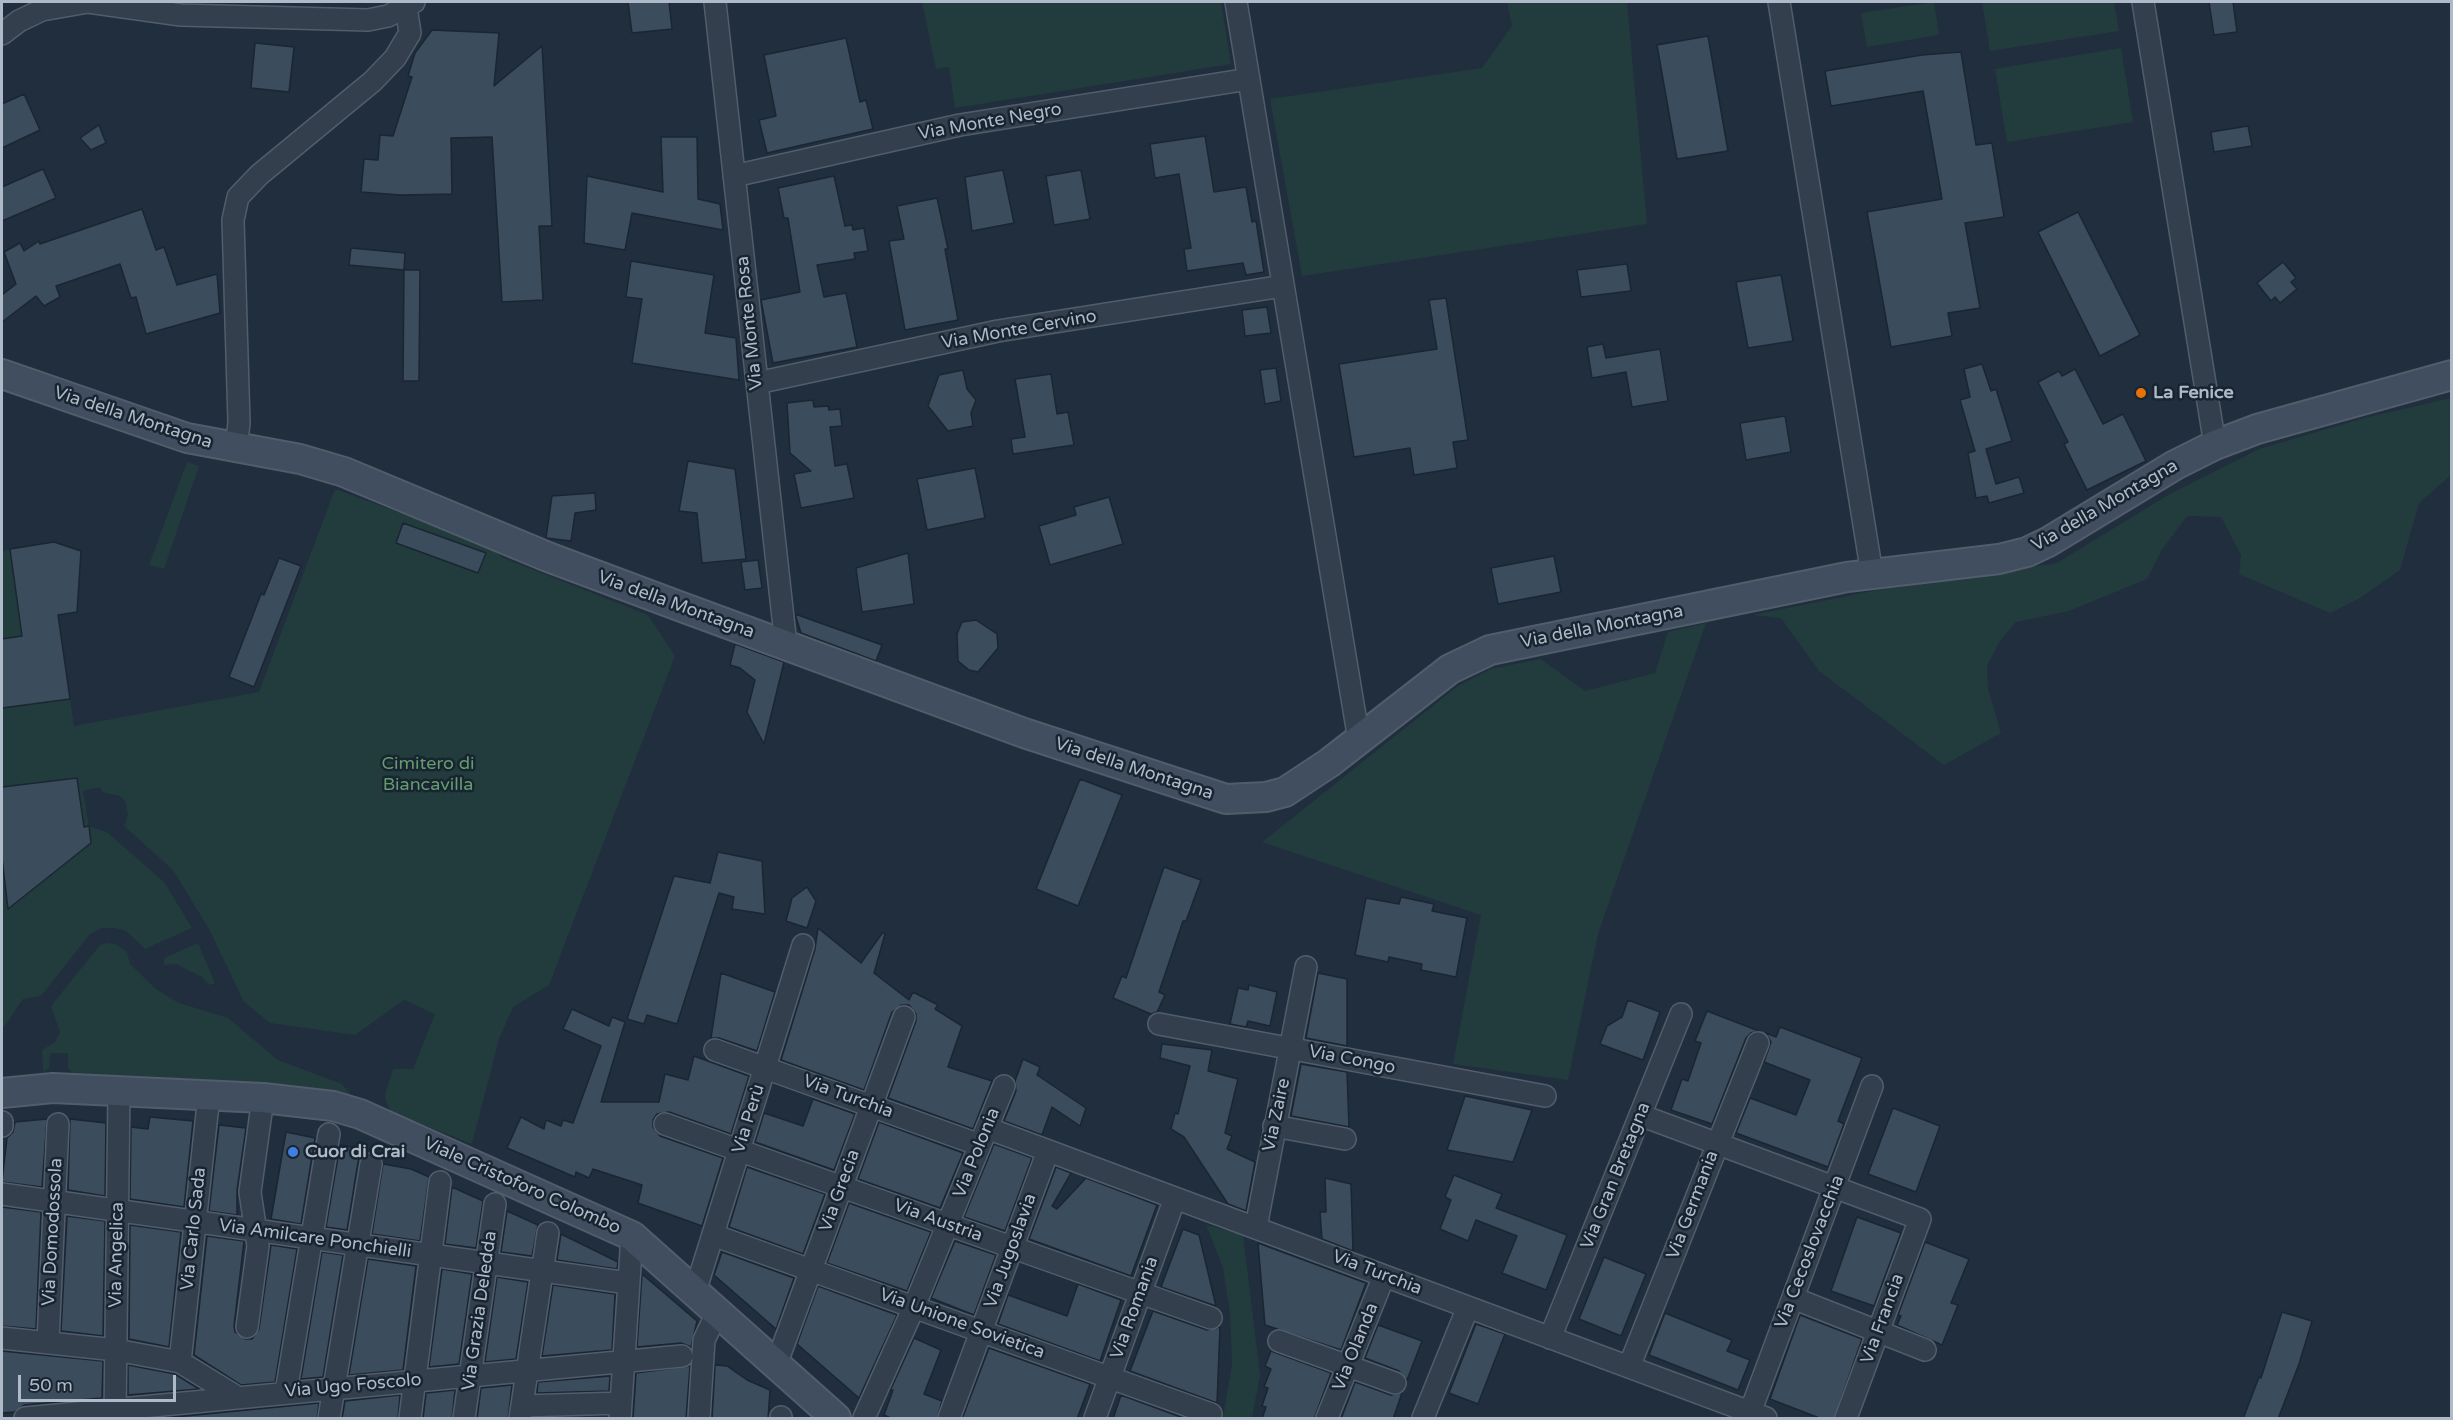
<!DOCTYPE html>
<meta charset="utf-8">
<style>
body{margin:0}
#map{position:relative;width:2453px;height:1420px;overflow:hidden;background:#202e3d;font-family:"Varela Round",sans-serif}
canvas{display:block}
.frame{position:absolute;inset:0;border:3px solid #afbac9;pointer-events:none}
.scale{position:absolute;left:18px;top:1375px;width:158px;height:27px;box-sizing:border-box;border:3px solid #afbac9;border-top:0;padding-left:8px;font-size:18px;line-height:21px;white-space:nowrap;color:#afbac9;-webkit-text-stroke:4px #192431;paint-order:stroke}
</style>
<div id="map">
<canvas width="2453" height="1420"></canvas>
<div class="frame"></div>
<div class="scale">50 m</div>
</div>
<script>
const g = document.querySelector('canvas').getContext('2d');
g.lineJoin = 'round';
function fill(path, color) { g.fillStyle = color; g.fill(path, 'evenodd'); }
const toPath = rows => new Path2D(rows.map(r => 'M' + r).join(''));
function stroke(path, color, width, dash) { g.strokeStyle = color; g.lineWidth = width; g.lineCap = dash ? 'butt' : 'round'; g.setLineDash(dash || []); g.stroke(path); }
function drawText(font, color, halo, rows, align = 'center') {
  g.font = font + ' "Varela Round",sans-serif'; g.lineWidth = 5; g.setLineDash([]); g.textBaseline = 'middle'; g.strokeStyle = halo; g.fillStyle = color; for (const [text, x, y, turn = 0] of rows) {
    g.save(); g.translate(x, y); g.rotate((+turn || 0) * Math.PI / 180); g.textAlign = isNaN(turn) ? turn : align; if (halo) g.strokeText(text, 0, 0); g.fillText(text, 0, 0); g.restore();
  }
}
const green = toPath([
 [922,2,1221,2,1231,64,955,108,949,67,936,69],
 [1507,2,1627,2,1647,224,1302,276,1270,99,1482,68,1512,26],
 [1934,2,1939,35,1867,47,1861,13],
 [1982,2,2114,2,2119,31,1990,51],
 [2121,48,2133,122,2007,142,1995,69],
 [2451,398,2451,475,2419,503,2400,570,2360,598,2330,613,2239,574,2241,555,2221,517,2187,516,2161,551,2147,579,2069,611,2016,622,2000,641,1987,666,1988,689,2001,733,1944,765,1819,671,1781,618,1753,615,1873,591,2057,563,2168,495,2259,449,2364,418],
 [187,462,199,466,164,569,149,565],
 [335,489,493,547,501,557,648,615,675,656,549,985,513,1007,499,1039,472,1144,391,1112,387,1104,385,1094,393,1069,413,1069,435,1014,404,1000,355,1035,270,1023,244,1002,209,929,173,870,124,826,128,815,125,801,120,796,102,792,100,787,83,791,89,826,108,833,164,882,192,928,145,949,126,931,115,928,102,928,90,934,41,996,23,999,2,1030,2,551,54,542,81,551,77,612,58,615,74,726,259,692],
 [1706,623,1598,934,1568,1080,1453,1064,1481,915,1262,842,1458,686,1491,669,1541,659,1585,691,1655,673,1668,632],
 [107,943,117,945,127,952,130,964,156,989,179,1003,228,1018,278,1060,342,1084,352,1096,284,1085,73,1073,68,1069,68,1053,50,1053,49,1068,43,1072,42,1050,55,1042,60,1032,51,1006,100,945],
 [198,943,215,983,209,985,202,977,176,964,164,965,164,958],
 [1206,1225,1243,1235,1260,1375,1252,1418,1223,1418,1232,1364,1230,1313,1223,1268]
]);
const building = toPath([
 [628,2,669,2,672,29,632,33,628,2],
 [2209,2,2233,2,2237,32,2214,35,2209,2],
 [432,30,499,33,494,86,542,46,552,226,539,226,543,300,502,302,492,137,451,138,452,194,401,195,361,192,364,159,378,160,380,135,393,136,412,77,408,76,415,53,432,30],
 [1708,36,1728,151,1677,159,1657,45,1708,36],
 [846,38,860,102,866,100,873,129,767,153,759,120,776,116,764,55,846,38],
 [255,43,294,47,289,92,251,88,255,43],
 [1961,52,1976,145,1992,143,2004,217,1965,223,1980,308,1948,313,1952,336,1891,347,1867,212,1942,199,1923,91,1831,106,1825,71,1922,55,1961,52],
 [24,94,40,130,2,148,2,104,24,94],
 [99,125,106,143,91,150,80,138,99,125],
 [2248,126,2252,146,2214,152,2211,132,2248,126],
 [1205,136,1214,192,1246,187,1252,222,1256,221,1264,272,1246,275,1243,263,1187,271,1184,249,1191,248,1179,174,1155,178,1150,144,1205,136],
 [661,137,697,137,698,199,720,204,723,230,632,213,625,250,584,243,587,176,663,192,661,137],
 [43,169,56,198,2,221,2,187,43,169],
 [1003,170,1014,223,972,231,965,177,1003,170],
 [1081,170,1090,219,1054,225,1046,176,1081,170],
 [834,176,845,226,852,225,853,230,864,228,868,251,854,253,855,259,817,265,824,297,846,293,857,347,773,363,761,300,800,292,788,218,784,218,778,188,834,176],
 [937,198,948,249,945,249,958,320,905,330,889,241,904,239,897,206,937,198],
 [142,209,156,250,164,247,177,285,217,274,220,313,146,334,136,297,131,298,120,264,56,286,60,297,44,306,36,296,2,322,2,295,16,284,4,252,20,243,24,251,39,241,40,244,142,209],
 [2078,212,2140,335,2100,356,2038,232,2078,212],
 [351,248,405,253,404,270,349,265,351,248],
 [631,261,714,275,705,333,736,338,739,380,632,363,642,299,626,297,631,261],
 [2283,262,2296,278,2291,282,2297,289,2280,303,2275,297,2271,301,2257,283,2283,262],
 [1627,264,1631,291,1581,297,1577,270,1627,264],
 [404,270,420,270,419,381,403,381,404,270],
 [1781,275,1793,341,1748,348,1736,282,1781,275],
 [1446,298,1468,440,1453,442,1457,468,1414,475,1410,448,1354,457,1339,364,1437,349,1429,300,1446,298],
 [1267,307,1271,333,1245,336,1242,310,1267,307],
 [1603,344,1606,358,1660,349,1668,401,1632,407,1626,372,1592,378,1587,347,1603,344],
 [1982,364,1991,391,1996,389,2012,441,1986,449,1996,484,2019,477,2024,493,1989,503,1987,496,1976,498,1968,453,1975,451,1960,400,1970,397,1964,369,1982,364],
 [1276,368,1281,401,1265,404,1260,370,1276,368],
 [2075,369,2103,424,2123,414,2146,461,2087,490,2064,444,2068,442,2038,382,2059,371,2062,376,2075,369],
 [963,370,967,389,976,400,971,413,973,426,948,431,928,406,939,375,963,370],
 [1051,374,1057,414,1068,412,1074,445,1013,454,1011,439,1025,437,1015,379,1051,374],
 [813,400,814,407,828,406,829,410,840,409,842,426,830,427,835,466,847,464,854,498,801,508,794,474,811,471,790,453,787,403,813,400],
 [1785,416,1791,452,1746,460,1740,423,1785,416],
 [688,461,735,469,746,559,702,563,697,513,679,511,688,461],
 [975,468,985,518,927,530,917,479,975,468],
 [595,493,596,510,575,513,571,541,546,538,552,496,595,493],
 [1109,497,1123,544,1050,565,1039,526,1076,515,1074,507,1109,497],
 [403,523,486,553,478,573,396,543,403,523],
 [54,542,81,551,77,612,58,615,70,699,2,708,2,639,22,636,10,549,54,542],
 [908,553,914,604,862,612,856,568,908,553],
 [1554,556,1561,592,1498,604,1491,568,1554,556],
 [279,558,301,566,254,687,229,677,261,594,264,595,279,558],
 [758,560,762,588,745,590,741,562,758,560],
 [795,614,882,645,876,661,801,633,795,614],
 [976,620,997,634,998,648,978,672,969,670,958,661,957,634,962,622,976,620],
 [735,644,784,662,764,744,747,712,755,680,740,668,730,665,735,644],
 [77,778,84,827,89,826,91,843,8,909,2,858,2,787,77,778],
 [1080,779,1122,795,1078,906,1036,889,1080,779],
 [718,852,762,861,765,914,732,909,734,897,719,893,677,1024,647,1015,644,1024,627,1019,674,876,710,883,718,852],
 [1164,867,1201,880,1186,921,1183,921,1159,992,1165,995,1157,1012,1151,1014,1113,998,1122,976,1126,978,1164,867],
 [807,887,816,901,807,928,786,921,792,898,807,887],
 [1401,897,1434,904,1432,911,1467,918,1456,977,1421,970,1422,964,1389,957,1388,962,1355,955,1366,898,1399,904,1401,897],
 [818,928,861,963,883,932,885,934,874,973,909,1000,913,992,938,1005,935,1009,962,1026,948,1067,992,1081,973,1129,888,1098,916,1021,916,1014,909,1005,901,1005,892,1012,864,1090,781,1060,815,949,818,928],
 [721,973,775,992,757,1051,719,1038,711,1038,721,973],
 [1318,973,1347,979,1347,1046,1306,1038,1318,973],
 [1249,985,1277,992,1270,1026,1248,1021,1246,1027,1230,1024,1238,988,1248,990,1249,985],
 [1628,1000,1660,1012,1643,1060,1600,1044,1607,1026,1622,1017,1628,1000],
 [572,1009,609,1026,612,1017,625,1022,601,1102,659,1102,665,1074,688,1080,694,1056,749,1076,731,1134,669,1112,657,1114,653,1120,653,1127,660,1136,723,1158,702,1226,638,1203,642,1185,593,1169,589,1178,576,1172,575,1177,507,1148,521,1117,544,1129,546,1120,561,1126,563,1120,573,1123,601,1046,563,1029,572,1009],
 [1707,1011,1759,1031,1751,1033,1746,1038,1712,1124,1671,1110,1682,1079,1688,1081,1701,1043,1695,1041,1707,1011],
 [1780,1027,1862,1058,1838,1121,1844,1124,1828,1167,1736,1133,1750,1098,1796,1115,1810,1080,1764,1062,1771,1042,1766,1033,1776,1037,1780,1027],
 [1162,1044,1212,1050,1208,1071,1238,1079,1225,1133,1232,1136,1227,1149,1255,1162,1246,1211,1228,1204,1184,1137,1171,1129,1175,1113,1178,1114,1190,1066,1160,1058,1162,1044],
 [1023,1059,1040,1067,1037,1075,1086,1108,1080,1126,1052,1107,1042,1135,1004,1121,1016,1091,1015,1081,1023,1059],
 [1301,1064,1347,1072,1349,1127,1291,1116,1301,1064],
 [1465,1096,1532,1110,1513,1162,1447,1150,1465,1096],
 [813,1099,855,1114,834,1170,755,1142,764,1113,803,1126,813,1099],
 [1893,1108,1940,1126,1916,1192,1868,1174,1893,1108],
 [150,1117,193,1121,184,1207,130,1199,131,1127,148,1129,150,1117],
 [47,1119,42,1187,2,1182,7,1138,13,1132,15,1122,47,1119],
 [70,1119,106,1123,105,1196,68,1190,70,1119],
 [879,1122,963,1153,940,1208,858,1179,879,1122],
 [219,1125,246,1128,237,1190,237,1215,209,1211,219,1125],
 [286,1132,315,1138,301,1224,271,1219,286,1132],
 [994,1144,1032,1158,1005,1231,964,1217,994,1144],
 [340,1145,363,1149,358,1162,347,1230,326,1227,340,1145],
 [383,1164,411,1169,429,1177,420,1241,372,1234,383,1164],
 [747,1167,825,1194,803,1254,729,1227,747,1167],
 [1056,1167,1071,1173,1052,1206,1057,1209,1086,1178,1157,1205,1131,1276,1029,1239,1056,1167],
 [1454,1175,1502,1194,1496,1208,1567,1235,1546,1290,1502,1273,1517,1236,1476,1220,1468,1241,1440,1229,1451,1200,1445,1197,1454,1175],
 [1325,1178,1351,1184,1353,1251,1322,1239,1320,1212,1326,1212,1325,1178],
 [452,1187,483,1201,476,1248,445,1244,452,1187],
 [849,1203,931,1232,907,1291,827,1263,849,1203],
 [2,1207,41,1212,36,1329,2,1326,2,1207],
 [507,1211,538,1225,532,1256,501,1252,507,1211],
 [67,1216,105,1221,103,1336,61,1331,67,1216],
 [1857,1217,1901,1233,1874,1306,1831,1291,1857,1217],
 [130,1225,181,1232,169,1347,129,1339,130,1225],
 [1183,1229,1199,1235,1216,1306,1161,1287,1183,1229],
 [561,1234,618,1262,617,1269,557,1260,561,1234],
 [207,1236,244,1241,234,1326,235,1332,245,1339,252,1339,259,1329,271,1245,297,1249,275,1382,241,1385,194,1355,207,1236],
 [955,1241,996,1255,974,1315,931,1298,955,1241],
 [1925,1242,1969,1259,1951,1303,1958,1305,1942,1345,1897,1325,1901,1316,1898,1315,1925,1242],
 [1258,1243,1366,1283,1341,1350,1265,1325,1258,1243],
 [322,1252,343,1255,323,1377,301,1379,322,1252],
 [722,1252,794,1278,776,1329,714,1275,722,1252],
 [1604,1257,1646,1274,1621,1336,1579,1319,1604,1257],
 [368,1259,416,1266,403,1370,349,1375,368,1259],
 [442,1269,472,1274,459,1364,429,1367,442,1269],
 [642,1274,697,1321,691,1347,681,1343,637,1347,642,1274],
 [497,1277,528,1282,516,1359,485,1362,497,1277],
 [1078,1284,1121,1300,1100,1361,998,1324,1008,1295,1067,1316,1078,1284],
 [553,1285,615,1294,612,1350,542,1356,553,1285],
 [818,1286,897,1315,859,1398,797,1344,818,1286],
 [1153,1311,1207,1330,1220,1327,1217,1403,1130,1371,1153,1311],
 [2282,1312,2312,1321,2299,1364,2278,1419,2243,1419,2259,1377,2261,1378,2282,1312],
 [1665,1313,1732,1340,1727,1351,1750,1360,1738,1390,1649,1355,1665,1313],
 [1800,1315,1862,1339,1834,1419,1822,1419,1770,1399,1800,1315],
 [1476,1324,1505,1334,1478,1404,1449,1393,1476,1324],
 [1378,1325,1422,1341,1407,1380,1399,1371,1365,1358,1378,1325],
 [914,1338,941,1350,924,1394,942,1401,937,1419,893,1419,884,1415,893,1390,890,1391,914,1338],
 [989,1348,1090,1384,1077,1419,962,1419,989,1348],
 [2,1351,103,1361,102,1398,24,1405,14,1412,2,1413,2,1351],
 [1271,1351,1331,1373,1314,1419,1262,1419,1266,1407,1262,1406,1268,1388,1264,1387,1271,1369,1265,1366,1271,1351],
 [128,1365,175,1374,199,1389,128,1395,128,1365],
 [715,1365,727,1366,747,1380,770,1390,768,1419,712,1419,715,1365],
 [690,1366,686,1419,633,1419,636,1373,690,1366],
 [610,1376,609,1391,537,1393,538,1382,610,1376],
 [1355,1382,1391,1395,1402,1393,1393,1419,1341,1419,1355,1382],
 [512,1385,508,1419,477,1419,481,1388,512,1385],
 [455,1390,452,1419,423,1419,426,1393,455,1390],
 [400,1395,398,1419,342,1419,345,1401,400,1395],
 [1121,1395,1186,1419,1113,1419,1121,1395],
 [319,1403,317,1419,155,1419,319,1403]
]);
const street = toPath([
 [715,2,786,645],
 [1236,2,1359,740],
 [1779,2,1872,574],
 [2143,2,2215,445],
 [2,34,19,21,42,10,88,2,181,15,368,20,388,16,414,2],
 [734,176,960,125,1249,79],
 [757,383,998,331,1283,286],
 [236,449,239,423,233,220,238,197,259,175,373,81,395,58,410,33,406,7],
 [1159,1024,1545,1096],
 [715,1050,980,1145],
 [1640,1115,1920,1219,1846,1418],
 [665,1124,1211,1318],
 [2,1126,2,1122],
 [1274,1126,1345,1139],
 [987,1128,1766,1418],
 [2,1194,628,1283],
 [1256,1227,1306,967],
 [713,1235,1211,1414],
 [695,1292,803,945],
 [1793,1298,1925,1350],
 [247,1327,258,1246,250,1192,263,1098],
 [2,1338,116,1350,180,1362,237,1397],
 [1550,1338,1681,1014],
 [48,1341,58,1124],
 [1279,1341,1395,1383],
 [180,1362,209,1095],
 [776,1365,904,1017],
 [1629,1367,1758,1043],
 [286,1392,329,1134],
 [522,1406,621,1403],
 [25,1418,682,1356],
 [115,1418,119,1091],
 [329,1418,371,1164],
 [410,1418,440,1182],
 [464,1418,495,1204],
 [520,1418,548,1233],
 [620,1418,632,1236],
 [699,1418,704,1340,717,1313],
 [781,1418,781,1417],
 [864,1418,914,1307,1004,1086],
 [949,1418,1048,1151],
 [1095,1418,1175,1198],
 [1327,1418,1384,1276],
 [1423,1418,1468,1307],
 [1748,1418,1872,1086]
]);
const secondary = toPath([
 [2,374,187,438,300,459,344,472,548,557,679,606,1024,733,1226,799,1266,797,1285,792,1329,763,1450,669,1490,650,1847,577,1999,559,2027,552,2048,542,2175,465,2215,445,2257,429,2452,375],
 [2,1093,53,1088,263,1098,333,1106,360,1114,632,1236,836,1418]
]);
const markers = [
 [2141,393,6,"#e8710a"],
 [293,1152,6,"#3f7fe0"]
];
const streetNames = [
 ["Via Monte Negro",990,122,-10],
 ["Via Monte Rosa",750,323,-96],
 ["Via Monte Cervino",1019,330,-10],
 ["Via della Montagna",133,418,18],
 ["Via della Montagna",2105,506,-30],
 ["Via della Montagna",676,605,20],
 ["Via della Montagna",1602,627,-11],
 ["Via della Montagna",1134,769,18],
 ["Via Congo",1352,1060,11],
 ["Via Turchia",848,1097,20],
 ["Via Zaire",1277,1115,-78],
 ["Via Perù",749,1119,-73],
 ["Via Polonia",977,1153,-68],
 ["Via Gran Bretagna",1616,1176,-68],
 ["Viale Cristoforo Colombo",522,1186,24],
 ["Via Grecia",840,1191,-70],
 ["Via Germania",1693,1205,-69],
 ["Via Austria",938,1221,20],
 ["Via Carlo Sada",194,1229,-84],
 ["Via Domodossola",53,1232,-87],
 ["Via Amilcare Ponchielli",315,1239,8],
 ["Via Jugoslavia",1011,1251,-70],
 ["Via Cecoslovacchia",1810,1252,-69],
 ["Via Angelica",117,1255,-89],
 ["Via Turchia",1377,1273,21],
 ["Via Romania",1135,1308,-70],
 ["Via Grazia Deledda",480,1311,-82],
 ["Via Francia",1883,1319,-70],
 ["Via Unione Sovietica",962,1324,20],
 ["Via Olanda",1356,1347,-68],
 ["Via Ugo Foscolo",353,1386,-5]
];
const poiNames = [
 ["La Fenice",2153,393],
 ["Cuor di Crai",305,1152]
];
const parkNames = [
 ["Cimitero di",428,764],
 ["Biancavilla",428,785]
];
fill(green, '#223c3e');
fill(building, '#3b4c5d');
stroke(building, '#1b2633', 1.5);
stroke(street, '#525d6b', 24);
stroke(secondary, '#525d6b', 32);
stroke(street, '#343f4d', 21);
stroke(secondary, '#414e60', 28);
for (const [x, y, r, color] of markers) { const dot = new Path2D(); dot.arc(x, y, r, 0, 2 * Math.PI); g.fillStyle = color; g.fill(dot); stroke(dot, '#192431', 2); }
drawText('18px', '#afbac9', '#192431', streetNames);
drawText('bold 18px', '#afbac9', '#192431', poiNames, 'left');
drawText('18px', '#639c6e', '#192431', parkNames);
</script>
